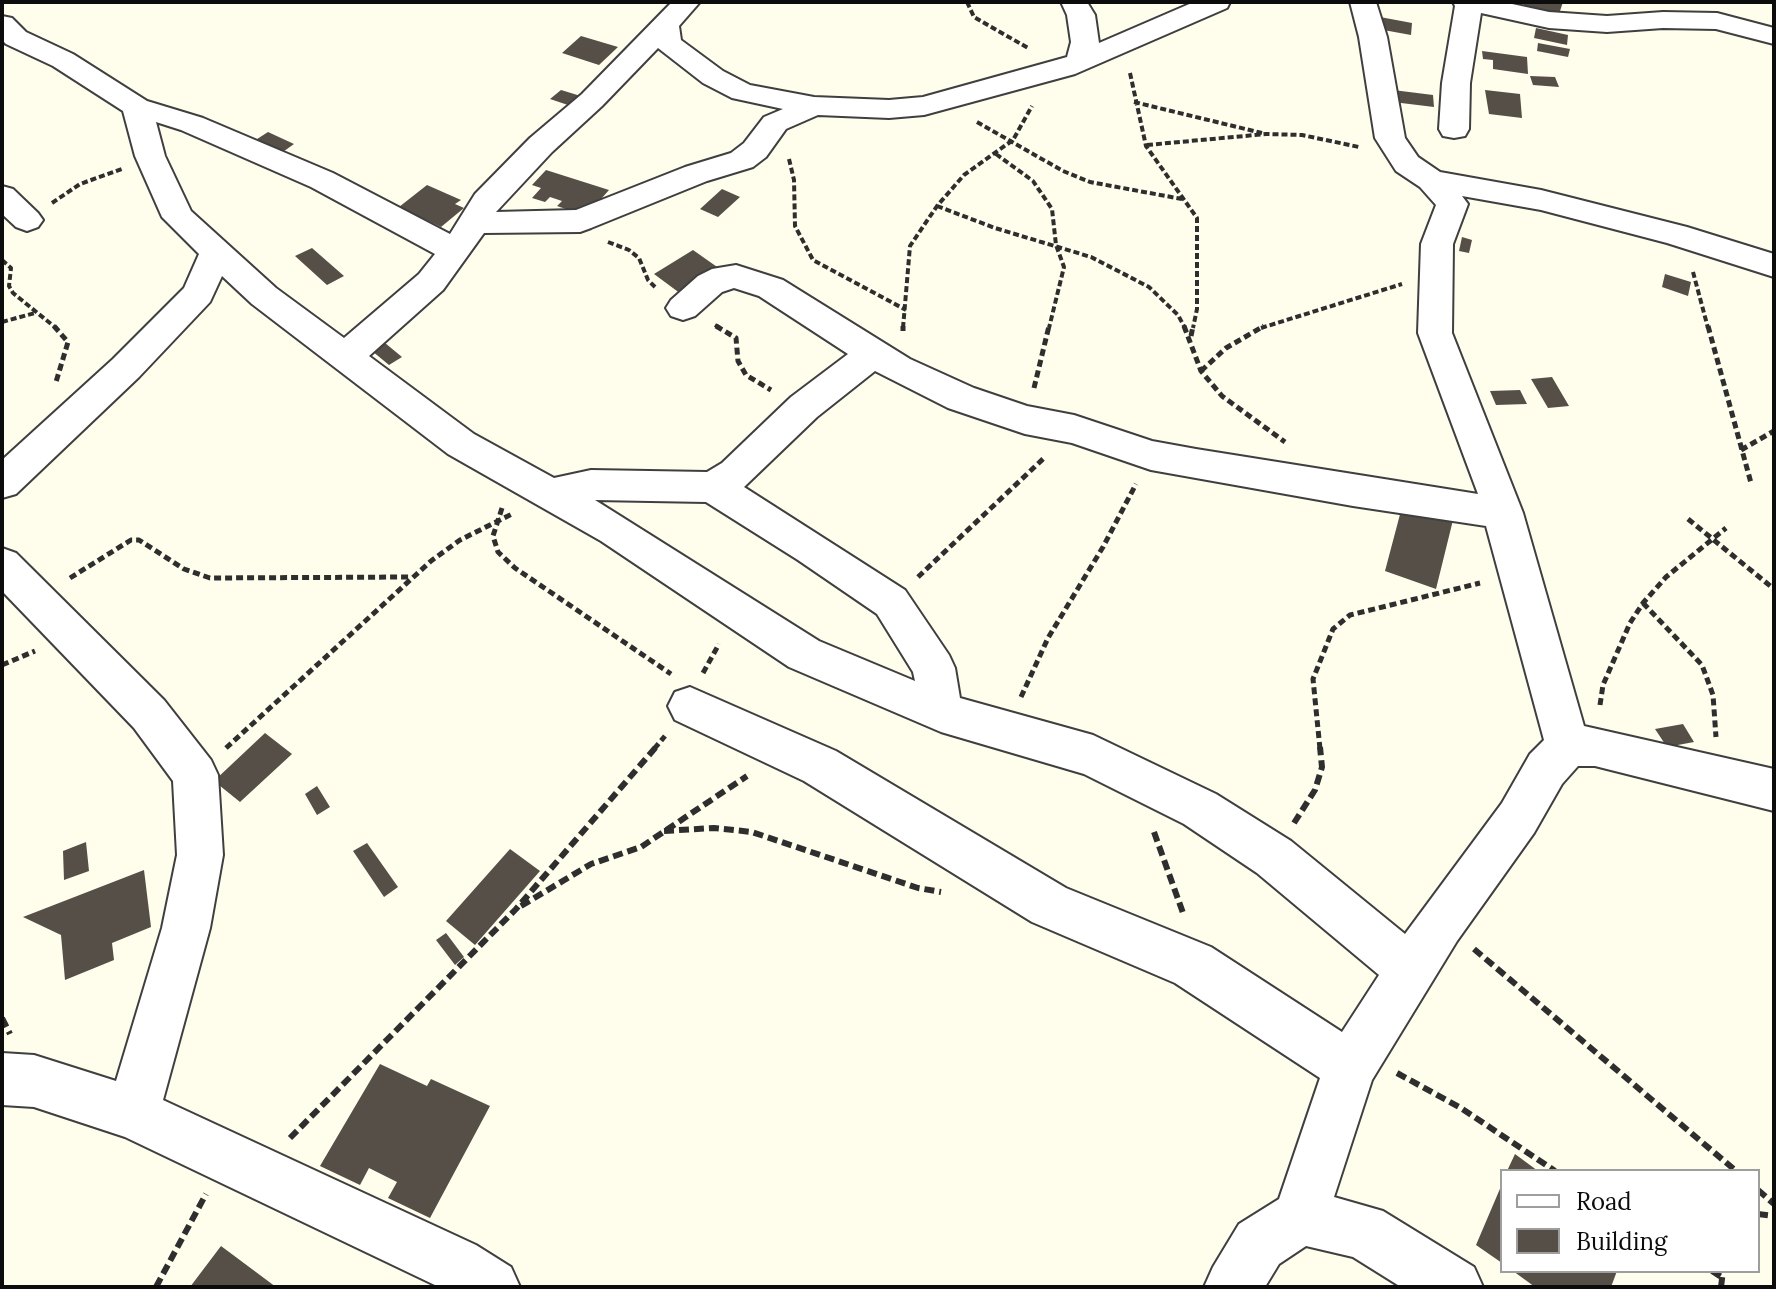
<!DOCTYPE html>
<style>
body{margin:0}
#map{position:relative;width:1776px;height:1289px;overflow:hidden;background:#fffdec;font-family:Lora,serif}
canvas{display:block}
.frame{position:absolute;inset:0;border:4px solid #0c0c0c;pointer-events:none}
.legend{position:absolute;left:1500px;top:1169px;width:260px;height:104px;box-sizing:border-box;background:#fff;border:2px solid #9e9e9e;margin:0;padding:10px 14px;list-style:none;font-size:24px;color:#0c0c0c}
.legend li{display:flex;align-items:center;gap:16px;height:40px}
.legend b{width:40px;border:2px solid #9e9e9e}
</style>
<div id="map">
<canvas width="1776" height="1289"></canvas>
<div class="frame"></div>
<ul class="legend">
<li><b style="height:10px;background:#fff"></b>Road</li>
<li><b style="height:22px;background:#564f48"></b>Building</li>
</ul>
</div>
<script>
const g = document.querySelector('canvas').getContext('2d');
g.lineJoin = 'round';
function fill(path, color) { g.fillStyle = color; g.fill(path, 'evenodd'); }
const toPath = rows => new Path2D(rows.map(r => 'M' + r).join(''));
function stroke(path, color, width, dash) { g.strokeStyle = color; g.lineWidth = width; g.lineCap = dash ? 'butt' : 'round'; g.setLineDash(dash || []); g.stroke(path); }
const building = toPath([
 [1525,2,1563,2,1559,14,1523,5],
 [1380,17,1412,23,1411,35,1378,29],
 [1536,28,1568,35,1567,45,1534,38],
 [581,36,618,47,599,65,562,53],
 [1538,43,1570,49,1568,57,1537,51],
 [1482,51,1527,57,1528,74,1493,69,1493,60,1483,59],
 [1530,76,1555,77,1559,87,1533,85],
 [561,90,584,97,574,107,550,99],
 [1393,90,1433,95,1434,107,1393,102],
 [1485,90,1520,94,1522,118,1489,114],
 [268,132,294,144,280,154,254,141],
 [546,170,609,190,586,216,557,206,562,201,550,197,545,202,532,198,541,188,532,185],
 [427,185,461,200,455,204,464,208,441,227,399,207],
 [722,189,740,197,718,217,700,209],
 [1462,237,1472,240,1469,253,1459,251],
 [312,248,344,276,327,285,295,256],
 [693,250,720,269,681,294,654,274],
 [1665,274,1691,282,1688,296,1662,287],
 [379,338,402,357,389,365,366,346],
 [1552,377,1569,406,1548,408,1531,379],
 [1520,390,1527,404,1496,405,1490,391],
 [1403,503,1453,520,1436,589,1385,571],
 [1683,724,1694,742,1667,747,1655,729],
 [265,733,292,754,240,802,214,781],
 [317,786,330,807,317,815,305,794],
 [86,842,89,871,64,880,63,851],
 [367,843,398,887,384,897,353,851],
 [510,849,540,871,475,945,446,921],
 [144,870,151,927,112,943,114,960,65,980,61,935,23,917],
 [446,933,464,957,455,965,436,940],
 [380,1064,427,1086,431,1079,490,1106,430,1218,388,1198,397,1182,369,1168,360,1185,320,1166],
 [1515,1154,1538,1171,1507,1171],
 [1502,1184,1502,1263,1476,1245],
 [221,1246,276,1287,190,1287],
 [1513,1271,1617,1271,1611,1287,1535,1287]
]);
const pathFar2 = toPath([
 [967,2,974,17,1028,48],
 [1130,73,1146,146,1197,218,1197,309,1193,328],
 [1134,102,1262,133],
 [977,122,1063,171,1090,182,1182,199],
 [1147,145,1266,134,1302,135,1359,147],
 [996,154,1033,181,1052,209,1056,245,1064,267,1049,328],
 [789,159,794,180,795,226,813,260,906,310],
 [52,203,80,184,122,169],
 [937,206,995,228,1091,257,1149,287,1178,315,1185,328],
 [608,242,629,250,639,258,648,280,656,288],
 [2,260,11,268,9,286,13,293,56,328],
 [1693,272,1708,328],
 [2,322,35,313],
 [715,325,720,328],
 [903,328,910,246,937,206,964,175,1013,140,1032,106],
 [1261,328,1402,284]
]);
const pathFar1 = toPath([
 [54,326,68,342,56,382],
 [716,326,736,338,738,361,746,375,771,390],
 [1184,326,1201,371,1222,396,1285,442],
 [1708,326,1751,483],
 [903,331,903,326],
 [1191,336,1193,326],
 [1201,371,1226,348,1264,326],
 [1034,388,1049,326],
 [1741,450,1774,431],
 [502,508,493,536,498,552,515,568,671,674],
 [1688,519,1774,589],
 [918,577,1044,458],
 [70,578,131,540,139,540,184,569,210,578,411,577],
 [1643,603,1702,665,1713,695,1716,737],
 [2,665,35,651],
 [703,673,719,644],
 [1021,697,1048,638,1103,547,1136,484],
 [1600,705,1603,685,1630,623,1643,603,1666,577,1726,528],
 [226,748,431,561,460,540,514,513],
 [654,749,665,736],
 [1320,749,1313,679,1333,629,1350,615,1480,583]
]);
const path = toPath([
 [1294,823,1315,790,1322,767,1320,747],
 [664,831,714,828,752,832,918,888,941,892],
 [1154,832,1183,913],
 [521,906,591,864,641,847,747,776],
 [1474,949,1736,1171],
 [2,1018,10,1034],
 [1397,1073,1461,1108,1555,1171],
 [290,1138,516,909,656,747],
 [1758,1190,1774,1204],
 [1758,1214,1774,1216],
 [1712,1271,1723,1278],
 [156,1287,206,1194],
 [1721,1287,1723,1271]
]);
const minor = toPath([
 [672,2,700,2,679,26,681,40,723,71,750,85,814,97,889,100,923,97,1067,57,1071,42,1067,15,1061,2,1087,2,1095,15,1099,43,1194,2,1230,2,1227,8,1075,74,924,115,889,118,818,115,786,129,766,157,753,167,707,181,591,228,580,232,484,233,443,290,369,356,474,434,554,478,591,470,707,472,722,463,791,397,848,354,759,296,734,288,722,292,695,316,683,320,671,316,666,308,671,300,698,276,712,269,736,265,783,280,910,359,974,388,1027,406,1074,415,1152,441,1196,449,1478,494,1418,333,1421,244,1436,205,1420,187,1396,171,1375,138,1359,37,1350,2,1376,2,1387,37,1405,138,1418,157,1440,172,1541,190,1687,227,1774,254,1774,277,1667,243,1541,210,1462,196,1468,204,1453,244,1452,333,1523,513,1584,726,1774,769,1774,811,1595,766,1578,766,1562,784,1534,833,1457,941,1372,1080,1334,1197,1383,1211,1474,1267,1483,1287,1401,1287,1353,1257,1306,1246,1279,1264,1265,1287,1204,1287,1213,1267,1239,1224,1279,1199,1320,1078,1175,983,1032,922,804,781,675,720,668,706,675,692,690,687,836,751,1066,888,1211,947,1342,1032,1379,975,1257,873,1184,824,1084,774,941,732,789,667,601,541,448,454,252,304,222,276,210,302,139,377,16,494,2,498,2,460,113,359,184,288,199,254,162,217,135,156,123,111,53,66,6,44,2,40,2,16,12,18,26,32,73,54,147,101,203,118,333,173,450,234,475,194,530,138,582,94,672,2],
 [658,48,703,83,732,98,783,109,764,117,744,143,731,153,685,167,576,210,496,212,552,152,602,106,658,48],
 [156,122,181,130,311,187,435,254,419,274,344,338,276,288,191,211,165,156,156,122],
 [875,371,948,408,1025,434,1072,443,1151,470,1353,506,1486,526,1544,740,1530,754,1502,803,1405,934,1291,841,1216,794,1093,735,960,698,955,668,949,655,905,590,744,487,817,417,875,371],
 [595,500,706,502,798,560,877,614,913,672,915,681,819,641,595,500],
 [1453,2,1503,2,1549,12,1607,16,1663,12,1717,13,1774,28,1774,44,1716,29,1663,28,1607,32,1549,28,1481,13,1470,83,1469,129,1465,136,1454,138,1443,136,1439,129,1442,83,1455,6,1453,2],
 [2,186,13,189,38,213,43,220,38,227,27,231,16,227,2,214,2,186],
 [2,548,16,553,164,700,211,760,218,775,223,855,210,928,163,1100,476,1245,511,1267,520,1287,439,1287,125,1137,34,1107,2,1105,2,1053,34,1055,116,1081,162,928,177,855,173,781,134,728,2,591,2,548]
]);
fill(building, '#564f48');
stroke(minor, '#3f3f3f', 4);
stroke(pathFar2, '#2e2e2e', 4, [6, 3]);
stroke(pathFar1, '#2e2e2e', 5, [7, 4]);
stroke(path, '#2e2e2e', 6, [10, 5]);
fill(minor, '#fff');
</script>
